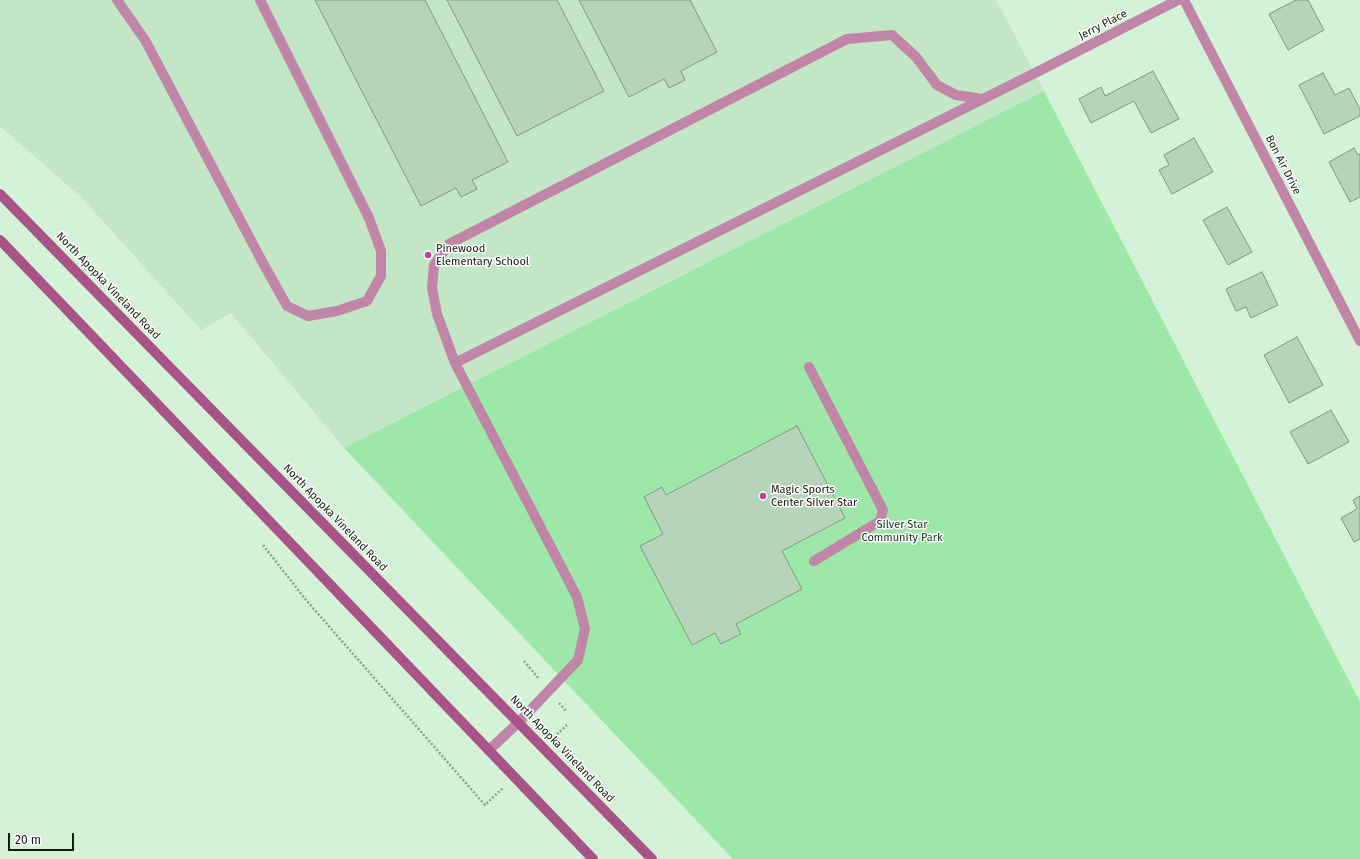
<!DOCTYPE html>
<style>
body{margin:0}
#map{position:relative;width:1360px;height:859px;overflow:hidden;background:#d4f2d7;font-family:"Fira Sans",sans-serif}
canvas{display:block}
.scale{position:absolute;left:8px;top:833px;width:66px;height:18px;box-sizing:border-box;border:2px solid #111b12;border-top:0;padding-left:5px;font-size:12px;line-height:14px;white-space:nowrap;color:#111b12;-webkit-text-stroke:3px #fff;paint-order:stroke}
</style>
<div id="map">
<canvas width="1360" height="859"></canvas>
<div class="scale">20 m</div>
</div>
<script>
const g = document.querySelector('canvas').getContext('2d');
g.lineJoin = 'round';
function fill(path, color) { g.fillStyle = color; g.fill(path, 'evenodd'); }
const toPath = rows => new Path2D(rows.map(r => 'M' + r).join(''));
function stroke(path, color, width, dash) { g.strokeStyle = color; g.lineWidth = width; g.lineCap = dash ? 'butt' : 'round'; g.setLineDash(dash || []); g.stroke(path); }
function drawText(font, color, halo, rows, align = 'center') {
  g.font = font + ' "Fira Sans",sans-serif'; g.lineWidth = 3; g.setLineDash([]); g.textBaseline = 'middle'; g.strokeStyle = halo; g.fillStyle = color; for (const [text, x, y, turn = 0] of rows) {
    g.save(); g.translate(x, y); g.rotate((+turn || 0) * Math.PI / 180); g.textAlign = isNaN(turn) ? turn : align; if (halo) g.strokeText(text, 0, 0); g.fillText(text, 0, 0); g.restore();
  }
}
const built = toPath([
 [0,0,996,0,1044,91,344,448,231,313,201,330,81,197,0,126]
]);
const green = toPath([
 [1044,91,1360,702,1360,859,733,859,344,448]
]);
const building = toPath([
 [315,0,425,0,508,162,472,180,477,189,461,197,456,188,421,206,315,0],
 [447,0,557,0,604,91,517,136,447,0],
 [579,0,690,0,717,52,681,71,685,80,669,88,664,79,629,97,579,0],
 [1296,0,1308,0,1324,30,1288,50,1269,14,1296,0],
 [1153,71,1179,119,1151,133,1134,101,1091,123,1079,99,1101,87,1105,96,1153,71],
 [1323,73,1335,95,1349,88,1360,109,1360,116,1324,134,1299,85,1323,73],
 [1194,138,1213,172,1172,194,1159,170,1169,165,1164,155,1194,138],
 [1354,148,1358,155,1360,154,1360,197,1350,202,1329,162,1354,148],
 [1227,207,1252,252,1228,265,1203,220,1227,207],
 [1262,272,1278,305,1251,318,1246,307,1236,311,1226,289,1262,272],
 [1297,337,1323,385,1289,403,1264,355,1297,337],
 [1331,410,1349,442,1308,464,1290,432,1331,410],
 [797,426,845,518,782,551,802,589,736,624,741,634,721,644,715,633,692,645,640,546,663,534,644,497,662,487,666,495,797,426],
 [1360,496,1360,539,1354,542,1341,518,1357,509,1353,500,1360,496]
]);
const path = toPath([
 [263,545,306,600,485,805,504,787],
 [524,661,539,679],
 [559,703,567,712],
 [554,737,567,725]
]);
const service = toPath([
 [117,0,145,40,264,265,287,306,308,316,337,311,367,301,381,276,381,251,369,218,260,0],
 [455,363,1039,71],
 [809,367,883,510,880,521,814,561],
 [519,722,578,660,585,629,577,597,455,363,437,314,432,288,434,265,449,244,847,39,892,35,916,57,937,85,956,95,982,99]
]);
const minor = toPath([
 [1184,0,1360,341],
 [1039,71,1178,0],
 [489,750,519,722]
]);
const secondary = toPath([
 [0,194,652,859],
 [0,240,593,859]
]);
const markers = [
 [428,255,4,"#c24595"],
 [763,496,4,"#c24595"]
];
const streetNames = [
 ["Jerry Place",1103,25,-27],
 ["Bon Air Drive",1283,165,63],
 ["North Apopka Vineland Road",108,286,46],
 ["North Apopka Vineland Road",335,518,46],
 ["North Apopka Vineland Road",562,749,46]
];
const poiNames = [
 ["Pinewood",436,249],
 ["Elementary School",436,262],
 ["Magic Sports",771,490],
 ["Center Silver Star",771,503]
];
const parkNames = [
 ["Silver Star",902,525],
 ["Community Park",902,538]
];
fill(built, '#c2e6c6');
fill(green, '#9de7a8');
fill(building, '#b6d4b9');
stroke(building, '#7d9980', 1);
stroke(path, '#8aa08c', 2.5, [2, 2]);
stroke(service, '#c186a7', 10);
stroke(minor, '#c186a7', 10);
stroke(secondary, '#a95488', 10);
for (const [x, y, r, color] of markers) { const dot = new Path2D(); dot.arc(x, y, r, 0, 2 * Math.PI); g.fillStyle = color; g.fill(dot); stroke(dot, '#fff', 1.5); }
drawText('11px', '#111b12', '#fff', streetNames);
drawText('11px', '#111b12', '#fff', poiNames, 'left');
drawText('11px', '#123419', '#fff', parkNames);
</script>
